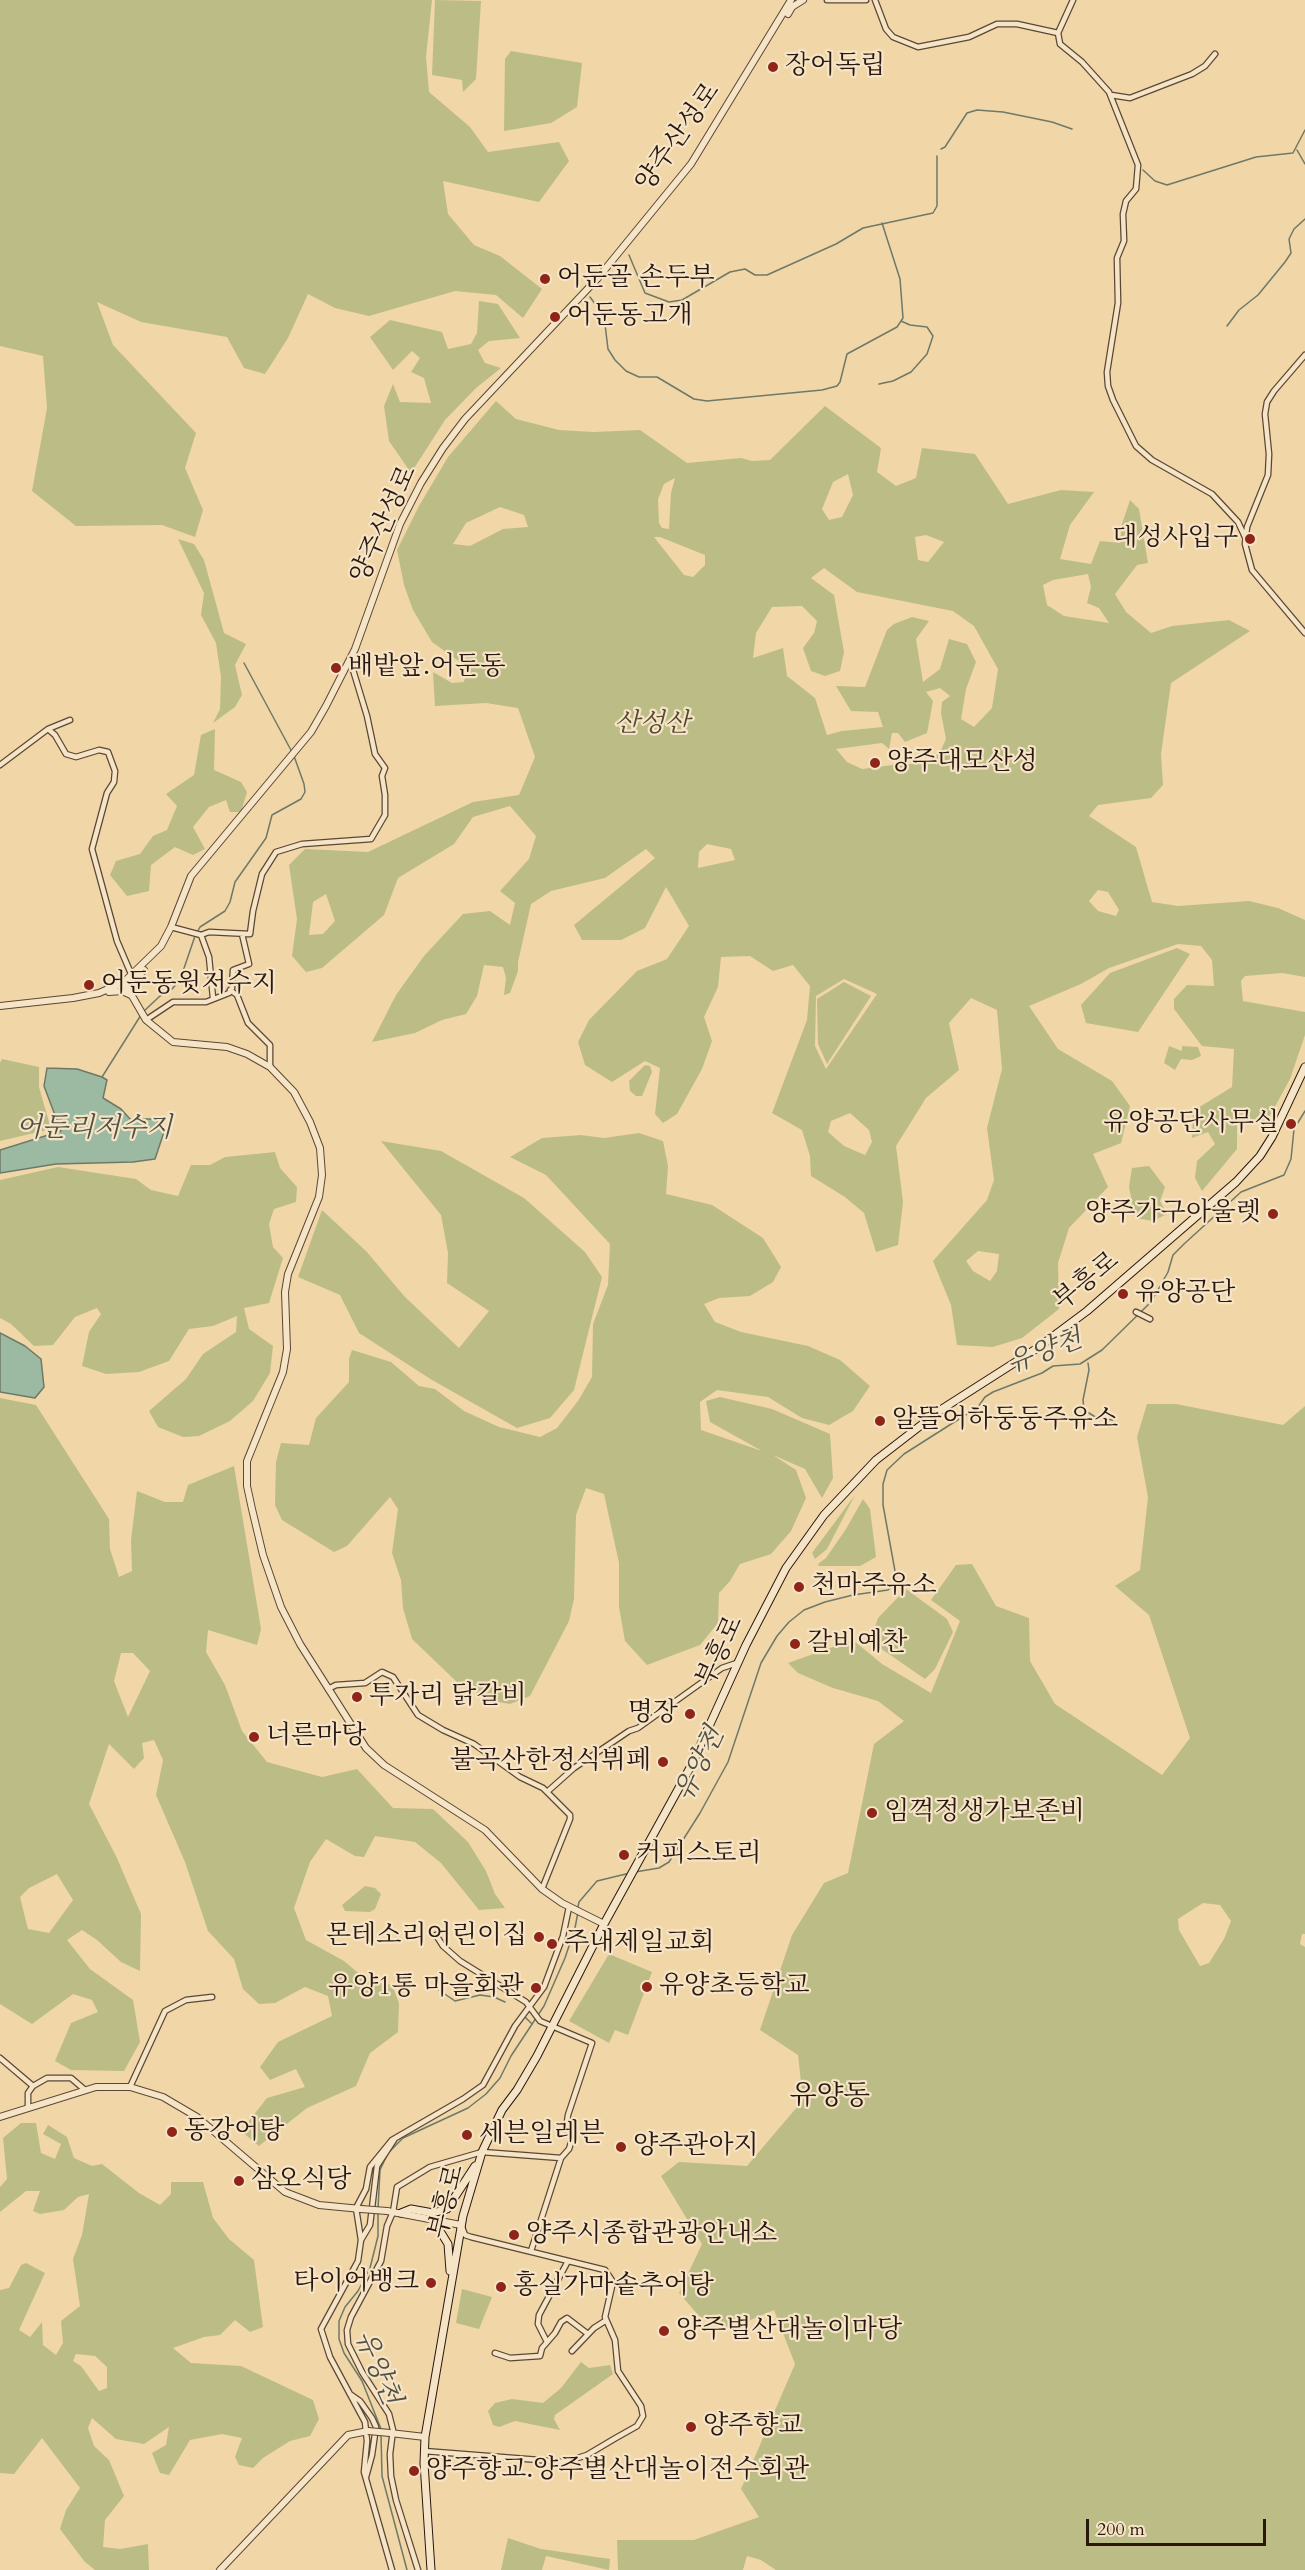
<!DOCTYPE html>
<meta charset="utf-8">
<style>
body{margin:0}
#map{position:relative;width:1305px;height:2570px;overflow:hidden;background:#f1d6a8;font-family:Cardo,serif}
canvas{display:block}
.scale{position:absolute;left:1086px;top:2519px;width:180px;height:27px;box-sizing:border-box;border:3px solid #291710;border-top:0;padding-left:8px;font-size:18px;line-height:21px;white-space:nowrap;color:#291710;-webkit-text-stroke:4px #f6e4c6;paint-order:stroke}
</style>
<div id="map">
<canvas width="1305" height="2570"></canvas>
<div class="scale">200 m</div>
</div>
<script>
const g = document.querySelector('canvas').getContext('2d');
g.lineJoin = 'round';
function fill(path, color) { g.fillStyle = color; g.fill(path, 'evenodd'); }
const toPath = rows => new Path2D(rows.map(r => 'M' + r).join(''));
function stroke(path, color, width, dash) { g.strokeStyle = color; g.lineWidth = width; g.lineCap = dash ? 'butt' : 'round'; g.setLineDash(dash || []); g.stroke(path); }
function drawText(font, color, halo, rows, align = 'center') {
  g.font = font + ' Cardo,"Noto Serif KR",serif'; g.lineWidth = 4.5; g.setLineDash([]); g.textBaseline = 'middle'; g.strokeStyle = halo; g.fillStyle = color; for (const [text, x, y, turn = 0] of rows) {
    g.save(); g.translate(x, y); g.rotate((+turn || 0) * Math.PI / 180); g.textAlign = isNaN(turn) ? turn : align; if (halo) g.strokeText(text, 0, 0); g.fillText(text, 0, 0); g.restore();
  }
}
const green = toPath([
 [0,0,432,0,426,57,429,92,470,127,488,152,559,142,569,161,539,202,443,181,448,214,474,245,500,256,542,289,523,318,496,295,455,291,369,316,335,308,308,294,288,338,265,374,244,368,227,337,141,322,97,302,113,345,196,433,185,468,203,510,195,537,162,525,76,526,32,491,47,408,43,356,0,346],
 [435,0,481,1,476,79,463,92,462,80,432,75],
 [511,51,582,63,577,107,551,123,504,131,505,59],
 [479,301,498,304,520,338,489,341,478,350,485,363,501,368,476,388,445,420,411,473,389,441,384,406,393,384,400,402,431,403,424,378,411,372,420,358,412,351,393,370,370,337,390,320,442,332,448,349,471,344,477,333],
 [496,401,516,419,559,430,594,432,640,430,687,463,741,458,752,461,770,460,825,406,881,448,877,472,896,486,916,478,922,448,975,454,1008,504,1061,490,1094,492,1070,525,1060,559,1091,564,1100,541,1120,543,1122,524,1130,500,1139,509,1148,563,1137,565,1115,594,1126,612,1151,633,1172,626,1229,620,1250,631,1171,683,1161,754,1163,785,1151,798,1098,805,1089,816,1136,847,1152,902,1178,906,1249,901,1278,908,1305,920,1305,977,1282,973,1245,976,1241,981,1243,1001,1305,1012,1305,1035,1290,1079,1265,1125,1252,1119,1237,1123,1237,1149,1202,1191,1195,1178,1197,1161,1215,1144,1208,1132,1192,1138,1193,1111,1232,1087,1234,1049,1202,1046,1174,1009,1174,999,1187,985,1214,986,1212,960,1201,946,1178,944,1109,968,1081,984,1029,1006,1058,1049,1112,1081,1130,1106,1121,1143,1093,1154,1108,1187,1069,1228,1058,1263,1059,1309,1022,1338,993,1347,957,1345,951,1305,933,1261,987,1200,994,1180,987,1128,1002,1069,997,1010,971,998,949,1023,959,1070,926,1098,896,1146,903,1202,898,1245,876,1252,864,1213,845,1197,811,1176,810,1156,802,1130,772,1113,807,1020,810,986,793,965,773,971,750,956,721,957,718,987,704,1017,712,1041,702,1069,677,1114,663,1123,655,1114,660,1068,645,1061,612,1082,585,1065,578,1042,589,1020,637,971,667,959,689,926,666,887,645,928,621,940,582,940,574,925,655,858,646,849,605,878,551,891,531,904,518,962,518,971,510,993,504,995,506,978,503,967,484,965,477,996,466,1014,442,1020,415,1033,372,1042,396,995,424,956,463,914,490,911,510,925,515,903,500,891,529,859,536,836,510,806,473,817,454,844,398,878,384,915,322,968,306,972,292,956,297,919,289,865,305,849,368,852,473,802,519,795,535,757,518,708,486,703,435,706,433,672,452,683,464,682,467,667,432,642,413,610,404,585,397,550,419,506,448,457],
 [848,474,853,495,842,517,829,520,822,509,833,482],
 [675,478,671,493,669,529,662,528,659,523,658,499,664,484],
 [500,507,524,515,528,527,503,529,470,546,453,544,466,523],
 [926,535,944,542,928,562,918,560,915,537],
 [654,537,660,537,705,555,705,565,693,577,684,575],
 [824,568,857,592,953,611,974,626,998,669,992,708,974,727,961,719,966,689,976,662,967,644,949,639,940,669,923,682,916,639,929,621,912,617,894,624,887,630,865,687,836,686,851,711,878,712,883,727,842,731,827,735,815,698,787,676,783,648,753,658,756,633,772,607,802,606,817,621,814,633,803,648,811,671,825,676,840,671,844,652,834,595,811,578],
 [1088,574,1091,587,1087,603,1099,608,1109,623,1064,616,1047,605,1043,585,1053,580],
 [940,688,950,696,942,702,941,713,946,739,941,750,929,763,893,765,862,769,847,762,836,749,882,743,889,749,892,733,898,733,905,742,927,733,933,701,926,692],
 [707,844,731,849,735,860,698,868,699,852],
 [1098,890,1108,892,1119,910,1116,916,1098,911,1089,901],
 [326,894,335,921,323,934,309,935,313,902],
 [844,979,877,994,826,1069,815,1046,816,996],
 [850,1113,869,1130,872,1142,865,1155,844,1146,828,1132,831,1121],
 [978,1251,999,1254,997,1271,990,1281,973,1271,966,1261],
 [178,539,194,544,204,560,224,633,246,644,235,665,242,695,235,707,213,723,220,709,221,677,216,643,201,615,204,593],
 [215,729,214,770,241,782,247,792,241,812,230,812,226,800,209,807,193,827,205,849,193,855,175,847,151,865,149,891,127,896,110,875,116,861,140,854,153,836,167,830,177,806,166,794,194,775,201,735],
 [1177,948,1190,954,1138,1032,1086,1023,1081,1005,1110,973],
 [844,982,871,996,827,1064,818,1044,817,999],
 [1169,1046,1182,1051,1182,1046,1198,1047,1201,1056,1192,1060,1181,1059,1175,1070,1164,1063],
 [2,1059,39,1067,39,1087,51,1129,0,1141,0,1063],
 [645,1065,650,1066,652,1072,642,1096,636,1096,630,1091,629,1081],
 [639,1133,663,1141,668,1166,666,1194,712,1205,763,1238,781,1267,773,1282,750,1296,719,1298,704,1304,715,1322,741,1332,808,1346,840,1360,870,1386,853,1411,829,1425,802,1418,768,1397,717,1390,700,1402,701,1430,762,1451,710,1422,706,1401,720,1397,772,1409,830,1434,833,1478,822,1498,805,1469,773,1455,796,1470,806,1498,791,1531,771,1554,740,1564,730,1581,719,1593,718,1623,700,1645,647,1665,625,1641,619,1607,619,1563,604,1494,586,1488,576,1515,574,1599,569,1621,530,1696,510,1704,493,1701,458,1683,412,1639,403,1608,401,1580,392,1553,398,1509,390,1497,347,1546,334,1552,282,1520,275,1505,276,1462,281,1443,309,1445,316,1418,349,1382,349,1359,352,1350,391,1362,419,1386,435,1389,464,1411,499,1427,540,1437,557,1428,578,1401,592,1377,593,1324,608,1285,610,1244,546,1175,510,1157,542,1138,581,1135,604,1138],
 [381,1141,441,1151,524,1198,585,1252,602,1277,574,1390,550,1418,517,1428,432,1380,359,1333,340,1295,298,1277,322,1210,366,1251,405,1297,459,1348,489,1311,447,1283,448,1253,441,1215],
 [275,1152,280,1168,297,1187,296,1202,274,1209,269,1224,273,1247,283,1258,269,1303,244,1308,249,1329,273,1346,270,1373,253,1401,230,1421,199,1436,183,1437,158,1427,149,1411,186,1379,203,1354,236,1332,237,1316,213,1326,189,1329,169,1361,139,1372,106,1374,82,1366,89,1332,101,1314,97,1308,75,1317,53,1345,34,1346,11,1324,0,1318,0,1180,58,1167,136,1179,151,1190,178,1196,191,1165,210,1165,225,1157],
 [1149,1166,1165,1187,1160,1201,1167,1214,1153,1221,1135,1218,1129,1187,1132,1168],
 [0,1398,36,1405,109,1519,110,1549,119,1577,132,1571,131,1540,137,1491,165,1502,183,1502,188,1485,234,1466,261,1629,257,1645,208,1630,206,1652,225,1685,242,1731,267,1762,322,1777,357,1769,393,1808,433,1809,468,1842,486,1871,495,1894,505,1908,479,1910,441,1863,415,1842,375,1836,364,1857,355,1856,326,1839,310,1862,294,1908,306,1940,344,1961,363,1977,392,1985,399,2003,398,2032,370,2053,356,2086,307,2108,259,2146,241,2131,267,2098,305,2087,296,2069,270,2080,260,2067,278,2042,332,2016,328,1996,305,1987,275,2003,259,2004,243,1989,234,1959,208,1931,185,1862,156,1795,163,1760,154,1740,142,1743,144,1758,134,1769,109,1744,89,1804,116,1856,141,1914,140,1971,121,1962,97,1940,82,1930,67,1940,90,1969,133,2000,140,2042,124,2071,71,2070,55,2061,71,2023,98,2012,92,2000,73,1994,32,2024,0,2004],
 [121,1653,133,1653,150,1671,128,1717,114,1681],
 [57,1874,73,1900,49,1933,28,1929,20,1897,29,1888],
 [1147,1404,1176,1404,1283,1425,1305,1406,1305,1934,1302,1934,1300,1944,1305,1947,1305,2570,776,2570,761,2560,747,2556,743,2570,618,2570,617,2540,694,2540,759,2517,741,2489,795,2364,774,2310,729,2329,699,2316,679,2293,702,2244,661,2176,679,2162,747,2166,803,2100,798,2055,760,2030,792,1935,824,1883,848,1873,874,1744,904,1721,878,1701,833,1688,798,1673,788,1663,853,1640,882,1664,931,1693,960,1621,931,1600,956,1565,972,1564,996,1606,1029,1618,1030,1661,1055,1704,1162,1775,1190,1738,1149,1615,1115,1586,1140,1570,1148,1497,1137,1437],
 [1203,1903,1220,1905,1231,1921,1224,1939,1209,1963,1200,1966,1179,1930,1178,1919],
 [855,1495,827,1549,815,1559,812,1553],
 [863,1499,870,1509,876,1557,860,1566,819,1566,818,1564,826,1558,846,1529],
 [906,1589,947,1619,953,1632,935,1669,925,1679,870,1641,878,1618],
 [365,1886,375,1888,381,1894,375,1909,370,1912,345,1911,342,1905],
 [609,1954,652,1972,628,2035,615,2030,609,2043,569,2021],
 [21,2123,36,2123,41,2153,55,2159,61,2144,43,2134,48,2125,67,2137,74,2158,92,2166,102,2164,139,2193,160,2205,171,2194,171,2182,203,2182,213,2218,229,2239,254,2260,263,2327,250,2332,235,2320,220,2335,204,2337,173,2348,191,2363,241,2366,313,2400,319,2419,310,2436,290,2441,263,2458,253,2468,239,2465,235,2457,242,2438,222,2434,190,2440,169,2475,160,2473,152,2453,166,2445,169,2427,144,2444,116,2439,92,2418,88,2428,94,2446,109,2460,124,2496,105,2520,103,2547,120,2549,148,2544,149,2570,95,2570,84,2561,60,2529,66,2510,80,2488,42,2438,14,2474,0,2473,0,2290,9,2288,21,2265,26,2263,45,2273,19,2330,30,2337,42,2322,43,2345,56,2355,63,2343,61,2321,80,2306,73,2259,82,2235,89,2194,78,2197,64,2210,40,2214,33,2211,40,2191,26,2191,0,2212,0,2187,7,2179,3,2138],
 [76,2354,95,2356,107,2367,107,2388,99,2391,81,2366,73,2361],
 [462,2289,492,2297,479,2329,456,2323],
 [581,2362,589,2368,610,2365,613,2374,555,2415,554,2419,560,2430,515,2421,499,2427,493,2425,488,2411,495,2403,512,2399,543,2403,561,2388],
 [508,2538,541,2549,610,2559,609,2570,546,2556,542,2570,501,2570]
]);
const water = toPath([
 [47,1068,77,1069,102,1077,107,1080,103,1098,121,1109,130,1119,155,1119,165,1129,155,1159,133,1162,56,1164,0,1173,0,1150,61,1131,44,1086,47,1068],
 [0,1333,25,1346,41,1359,44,1387,35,1398,0,1392,0,1333]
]);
const stream = toPath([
 [941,149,945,147,967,113,977,110,1003,112,1052,122,1072,129],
 [1297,150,1305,164],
 [1143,170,1155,181,1167,185,1256,157,1293,153,1305,130],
 [629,255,645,293,669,302,682,300,730,272,745,269,755,275,767,275,836,244,863,228,933,213,937,206,937,156],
 [590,297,604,316,608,349,615,360,626,371,639,377,657,377,694,399,707,401,822,390,837,386,840,382,847,354,897,327,903,318,900,279,882,223],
 [1227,326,1239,310,1258,295,1285,262,1291,253,1289,239,1294,229,1305,219],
 [879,384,893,381,911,372,927,354,933,336,927,327,910,325,901,321],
 [244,663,292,752],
 [144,1011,160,996,172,989,180,980,195,936,200,927,225,911,230,902,235,882,266,838,272,815,301,799,305,792,304,784,294,756],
 [102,1077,141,1015],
 [1088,1363,1089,1370,1083,1400,1084,1410,1097,1418,1113,1420],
 [635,1872,659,1868,669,1862,700,1813,728,1762,761,1663,777,1636,789,1622,804,1610,825,1602,853,1595,888,1590,897,1582,883,1505,883,1484,887,1470,904,1454,978,1407,985,1397,993,1392,1042,1373,1053,1366,1080,1364,1102,1350,1151,1302,1168,1272,1173,1255,1184,1244,1241,1192,1284,1175,1291,1159,1294,1129,1305,1111],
 [578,1907,579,1902,597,1881,630,1873],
 [433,1986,455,2001,480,1995,494,1997,505,2002],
 [525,2017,531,2023],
 [378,2209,380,2170,388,2153,403,2138,468,2108,486,2094,500,2078,511,2056,544,2006,565,1958,575,1928,578,1912],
 [378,2213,378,2236,370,2268,358,2291,345,2307,339,2321,339,2339,344,2353,362,2381,381,2429],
 [381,2434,382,2476,407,2570]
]);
const minor = toPath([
 [827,0,866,0],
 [875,0,886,29,893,37,918,47,969,37,997,24,1017,24,1058,33],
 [1058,33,1060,44,1082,62,1109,92,1138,165,1136,189,1126,201,1123,214,1124,241,1117,258,1118,303,1107,372,1108,386,1113,400,1136,446,1152,460,1212,494,1238,522,1245,537],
 [1058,33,1073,0],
 [1111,95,1130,98,1192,74,1205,66,1215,54],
 [1305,355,1274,391,1267,402,1265,414,1269,454,1268,475,1247,527,1245,544,1252,570,1305,633],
 [48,729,70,720],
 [0,765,48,729,55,735,66,754,76,757,99,750,108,752,115,771,114,782,107,793,92,849,117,941,132,976],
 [171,927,201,935,209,932,250,934,253,911,262,874,276,852,302,844,371,839,385,815,385,795,382,776,385,768,375,754,367,716,350,660],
 [201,935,209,957,213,998],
 [230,990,237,995,248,1023,270,1045,270,1067],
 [146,1020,173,1002,206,1002,229,993,232,988,233,970,249,964,242,934],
 [1136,1312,1150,1319],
 [328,1689,336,1685,365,1683,382,1672,393,1677,418,1715,443,1730,474,1744,520,1777,543,1788,570,1815,570,1819,542,1889],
 [547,1792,574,1768,629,1731,638,1728,722,1668,737,1663],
 [436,1935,443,1946,460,1961,526,2002,540,2021,592,2043,568,2115,566,2129,574,2133,569,2149,561,2158,531,2251],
 [0,2058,33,2086],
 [130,2087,165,2011,186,2000,212,1997],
 [28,2107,28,2093,33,2086,47,2078,71,2078,85,2090],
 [361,2240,370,2225,377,2166,394,2140],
 [547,2342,538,2324,539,2315,568,2261],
 [572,2351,594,2328,605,2321],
 [495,2353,510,2358,540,2356,542,2348,555,2333,561,2322,567,2318,588,2334],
 [350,2394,360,2401,372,2418,376,2427,372,2455,366,2477],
 [424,2451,565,2462,587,2455,614,2439,637,2426,643,2416,641,2406,618,2371,615,2340,605,2317,613,2282,605,2270,471,2237,465,2235,462,2227],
 [392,2570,364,2472,367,2441,365,2422,330,2357,321,2329,358,2261,361,2240,356,2208,366,2189,370,2167,392,2140,463,2099,483,2085,515,2026,544,1987,563,1936,569,1907],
 [418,2570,396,2500,391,2476,390,2454,393,2430,389,2414,362,2372,348,2344,347,2330,351,2317,381,2261,387,2226,393,2212,397,2187,430,2167,482,2152,561,2158]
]);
const tertiary = toPath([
 [788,14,792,7,803,0],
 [124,982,146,1020,173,1042,227,1047,247,1054,270,1067,294,1092,310,1122,320,1148,322,1175,319,1197,288,1274,285,1292,287,1349,283,1372,247,1461,247,1486,252,1509,263,1555,281,1607,300,1644,366,1748,384,1765,485,1830,542,1889,562,1903,604,1924],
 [109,992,122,991,131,995,133,982,144,970],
 [0,1006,73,998,99,993,124,982,161,946,171,927,191,876,311,732,326,706,355,649,400,524,421,483,443,448,465,419,597,279,691,164,791,0],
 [0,2117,96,2087,130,2087,163,2097,197,2117,285,2192,319,2205,361,2209],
 [387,2211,461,2225],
 [390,2433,425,2437],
 [220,2570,348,2435,368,2431]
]);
const secondary = toPath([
 [401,2213,411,2209,433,2213,447,2209,475,2166],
 [432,2218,448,2244,450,2271],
 [431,2570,424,2463,425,2437,463,2216,482,2152,502,2110,517,2090,537,2056,604,1924,691,1766,746,1645,786,1568,824,1515,876,1460,942,1409,1036,1349,1087,1311,1236,1182,1260,1156,1272,1137,1305,1067]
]);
const tertiaryBridge = toPath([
 [361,2209,387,2211],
 [368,2431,390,2433]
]);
const markers = [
 [773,67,6,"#8f2418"],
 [545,279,6,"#8f2418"],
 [555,317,6,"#8f2418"],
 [1250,539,6,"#8f2418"],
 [336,668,6,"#8f2418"],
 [875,763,6,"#8f2418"],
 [89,985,6,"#8f2418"],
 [1291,1124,6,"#8f2418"],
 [1273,1214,6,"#8f2418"],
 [1123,1294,6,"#8f2418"],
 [880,1421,6,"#8f2418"],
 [799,1587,6,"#8f2418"],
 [795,1644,6,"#8f2418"],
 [357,1697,6,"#8f2418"],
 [690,1714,6,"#8f2418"],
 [254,1737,6,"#8f2418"],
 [663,1762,6,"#8f2418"],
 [872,1813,6,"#8f2418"],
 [624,1855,6,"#8f2418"],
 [539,1937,6,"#8f2418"],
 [552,1944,6,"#8f2418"],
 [647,1987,6,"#8f2418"],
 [536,1988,6,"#8f2418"],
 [172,2132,6,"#8f2418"],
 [467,2135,6,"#8f2418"],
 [621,2147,6,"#8f2418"],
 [239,2181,6,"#8f2418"],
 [514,2235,6,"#8f2418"],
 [431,2283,6,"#8f2418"],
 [501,2287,6,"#8f2418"],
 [664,2331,6,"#8f2418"],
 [691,2427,6,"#8f2418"],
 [414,2471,6,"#8f2418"]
];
const poiNames = [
 ["장어독립",785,67],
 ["어둔골 손두부",557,279],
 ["어둔동고개",567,317],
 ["대성사입구",1238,539,"right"],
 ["배밭앞.어둔동",348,668],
 ["양주대모산성",887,763],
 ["어둔동윗저수지",101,985],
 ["유양공단사무실",1279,1124,"right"],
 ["양주가구아울렛",1261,1214,"right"],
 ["유양공단",1135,1294],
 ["알뜰어하둥둥주유소",892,1421],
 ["천마주유소",811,1587],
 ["갈비예찬",807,1644],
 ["투가리 닭갈비",369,1697],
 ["명장",678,1714,"right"],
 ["너른마당",266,1737],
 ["불곡산한정식뷔페",651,1762,"right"],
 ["임꺽정생가보존비",884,1813],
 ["커피스토리",636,1855],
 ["몬테소리어린이집",527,1937,"right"],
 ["주내제일교회",564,1944],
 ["유양초등학교",659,1987],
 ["유양1통 마을회관",524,1988,"right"],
 ["동강어탕",184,2132],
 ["세븐일레븐",479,2135],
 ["양주관아지",633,2147],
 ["삼오식당",251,2181],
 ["양주시종합관광안내소",526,2235],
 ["타이어뱅크",419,2283,"right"],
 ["홍실가마솥추어탕",513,2287],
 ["양주별산대놀이마당",676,2331],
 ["양주향교",703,2427],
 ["양주향교.양주별산대놀이전수회관",426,2471]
];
const streetNames = [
 ["양주산성로",679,138,-55],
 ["양주산성로",385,525,-66],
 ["부흥로",1087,1282,-39],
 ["부흥로",721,1652,-65],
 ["부흥로",448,2202,-76]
];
const parkNames = [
 ["산성산",652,725]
];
const waterNames = [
 ["어둔리저수지",94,1130],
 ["유양천",1045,1353,-21],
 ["유양천",701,1765,-64],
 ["유양천",376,2368,67]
];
const quarterNames = [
 ["유양동",830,2098]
];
fill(green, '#bcbd86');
fill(water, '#9cbaa2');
stroke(water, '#6e7968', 1.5);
stroke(stream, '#6e7968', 1.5);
stroke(minor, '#5b4736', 7);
stroke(tertiary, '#5b4736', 8);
stroke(secondary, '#291710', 9);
stroke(minor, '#f6e4c6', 4.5);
stroke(tertiary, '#f6e4c6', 6);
stroke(secondary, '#f6e4c6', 7);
stroke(tertiaryBridge, '#5b4736', 8, []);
stroke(tertiaryBridge, '#f6e4c6', 6);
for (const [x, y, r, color] of markers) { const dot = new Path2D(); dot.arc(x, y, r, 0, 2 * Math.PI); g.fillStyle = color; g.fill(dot); stroke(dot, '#f6e4c6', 2); }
drawText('26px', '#291710', '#f6e4c6', poiNames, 'left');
drawText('26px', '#291710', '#f6e4c6', streetNames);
drawText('italic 26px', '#554933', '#f6e4c6', parkNames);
drawText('italic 27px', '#515043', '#f6e4c6', waterNames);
drawText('28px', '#291710', '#f6e4c6', quarterNames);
</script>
